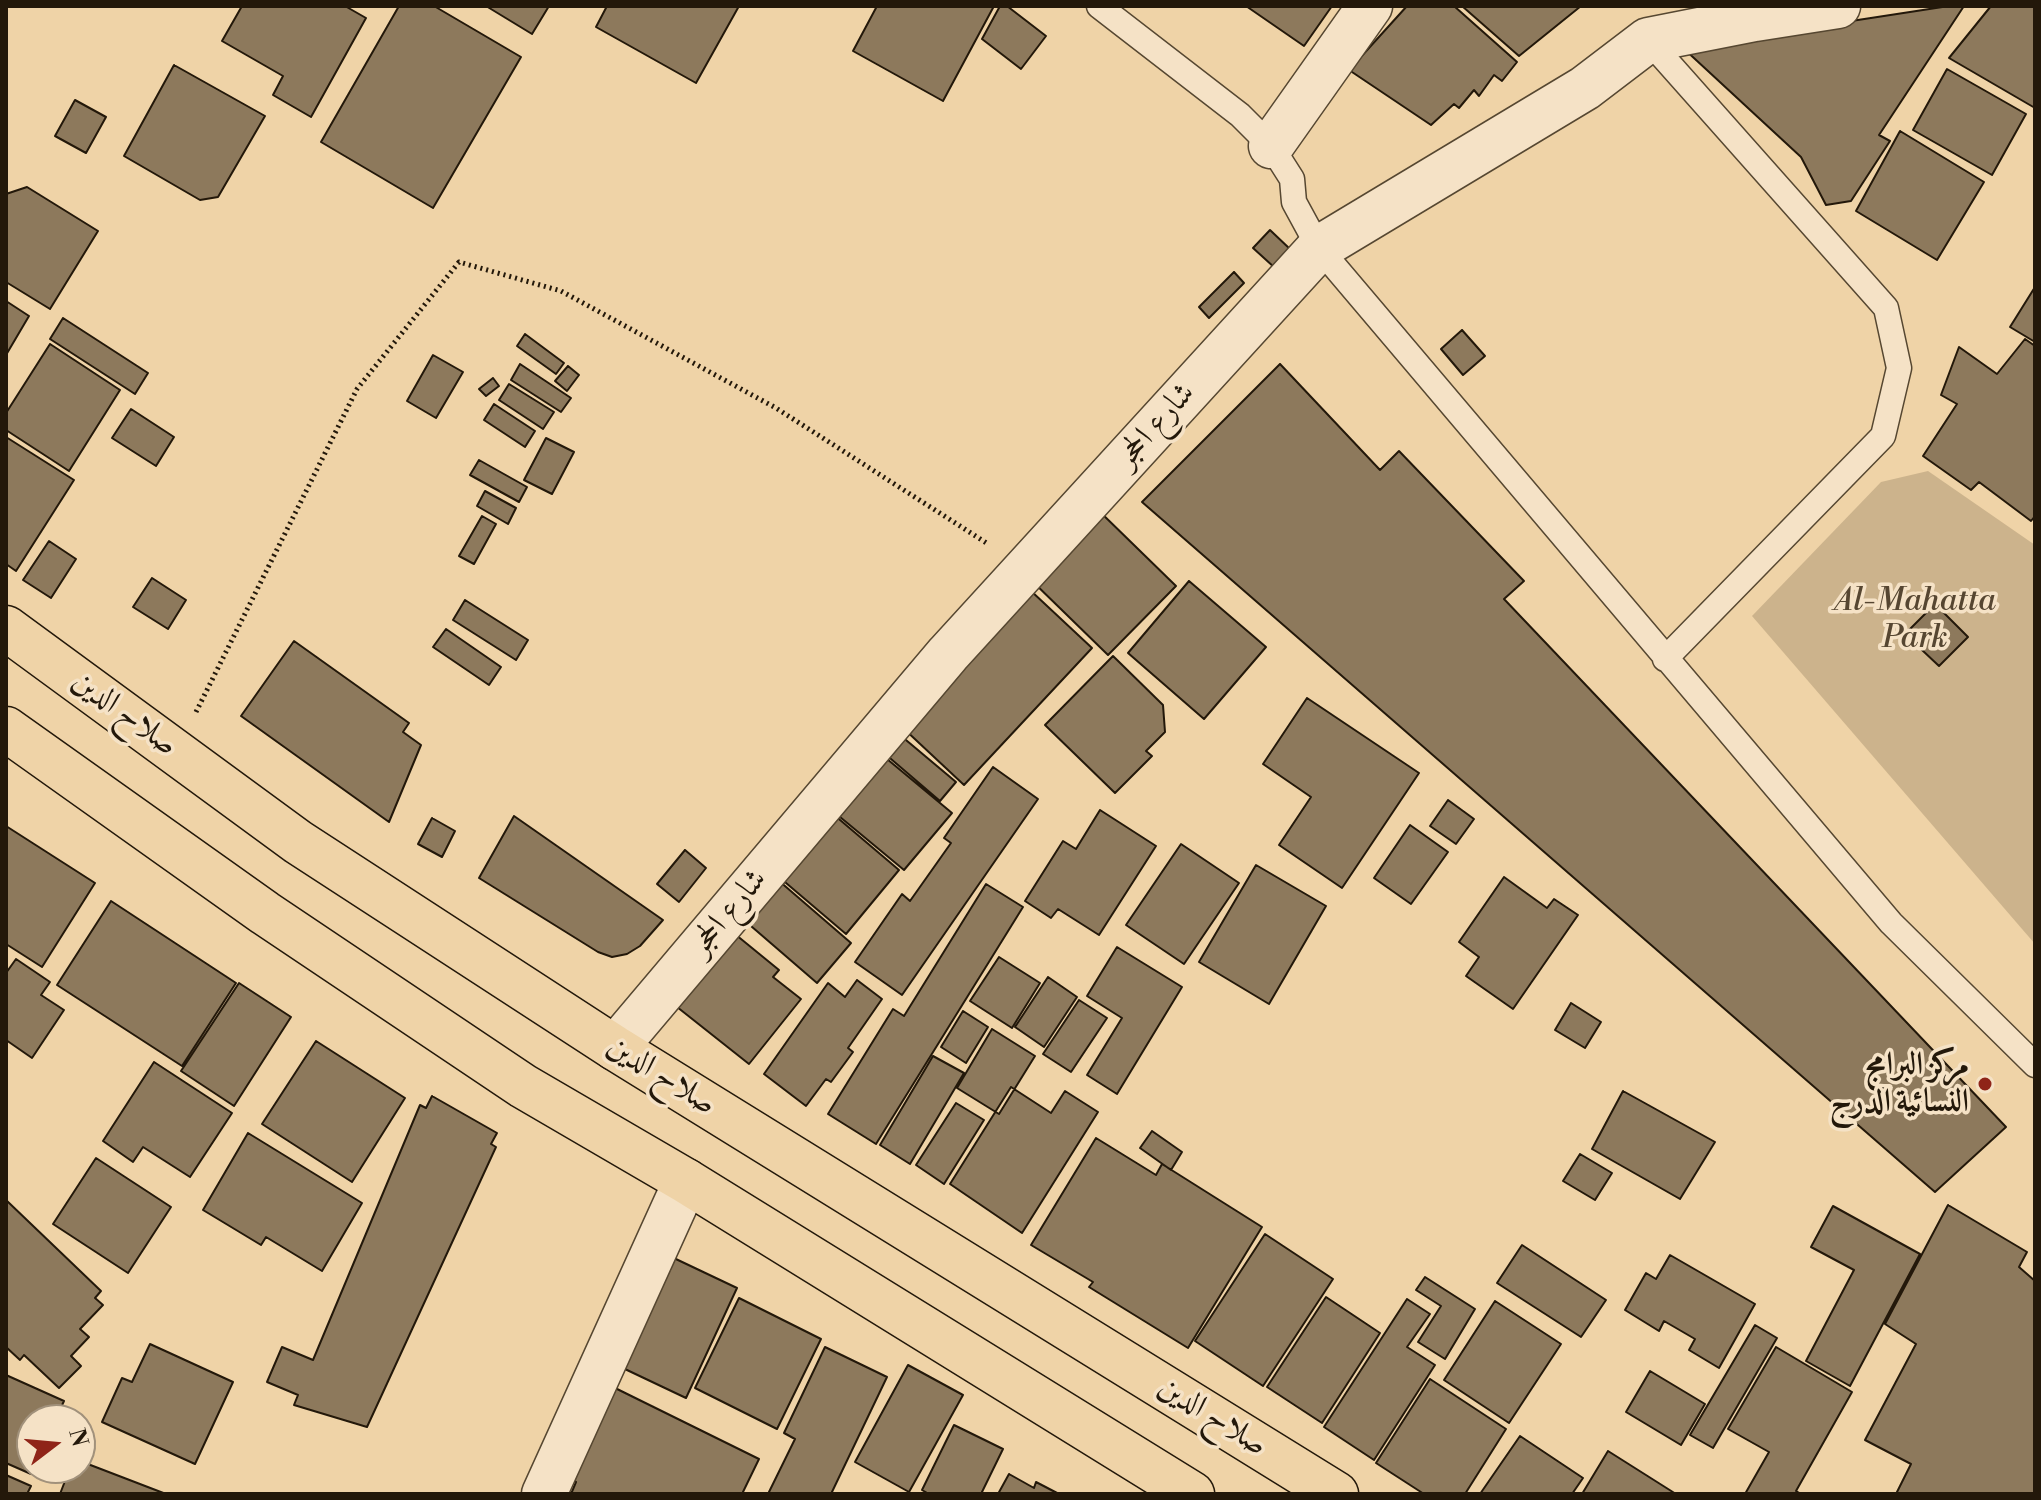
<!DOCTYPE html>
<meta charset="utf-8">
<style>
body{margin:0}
#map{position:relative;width:2041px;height:1500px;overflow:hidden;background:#efd3a7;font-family:"Libre Bodoni",serif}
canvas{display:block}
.frame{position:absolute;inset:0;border:8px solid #23180a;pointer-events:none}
.north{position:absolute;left:16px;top:1404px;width:80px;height:80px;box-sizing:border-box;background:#f5e2c6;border:2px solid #a1917b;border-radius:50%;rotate:74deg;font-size:22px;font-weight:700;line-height:32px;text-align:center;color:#23180a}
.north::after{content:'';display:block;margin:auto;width:28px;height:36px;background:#8f2418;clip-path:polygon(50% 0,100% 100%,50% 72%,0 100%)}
</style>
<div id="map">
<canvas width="2041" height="1500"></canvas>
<div class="frame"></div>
<div class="north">N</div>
</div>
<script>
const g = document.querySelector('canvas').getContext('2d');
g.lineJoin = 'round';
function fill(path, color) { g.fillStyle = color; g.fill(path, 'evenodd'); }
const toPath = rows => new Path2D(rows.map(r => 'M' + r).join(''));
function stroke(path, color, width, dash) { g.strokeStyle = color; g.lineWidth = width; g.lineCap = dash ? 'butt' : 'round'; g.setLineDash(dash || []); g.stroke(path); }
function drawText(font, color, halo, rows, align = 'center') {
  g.font = font + ' "Libre Bodoni",Amiri,serif'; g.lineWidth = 7; g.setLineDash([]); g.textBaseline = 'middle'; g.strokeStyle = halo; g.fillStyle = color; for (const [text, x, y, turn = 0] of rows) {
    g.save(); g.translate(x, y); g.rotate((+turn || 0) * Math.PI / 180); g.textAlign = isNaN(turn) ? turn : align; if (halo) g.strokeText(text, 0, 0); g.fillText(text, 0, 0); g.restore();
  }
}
const green = toPath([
 [1928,471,2035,545,2035,944,1752,616,1881,482]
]);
const building = toPath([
 [242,6,345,6,366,18,311,117,273,95,283,76,222,41,242,6],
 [399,6,434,6,521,57,433,208,321,142,399,6],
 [486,6,549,6,532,34,486,6],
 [607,6,739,6,696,83,596,27,607,6],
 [877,6,994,6,943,101,853,51,877,6],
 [1000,6,1007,6,1046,36,1021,69,982,39,1000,6],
 [1246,6,1332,6,1304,46,1246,6],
 [1407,6,1454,6,1517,62,1502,81,1494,75,1479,96,1474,90,1459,108,1454,104,1431,125,1349,70,1407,6],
 [1462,6,1581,6,1519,56,1462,6],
 [1949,6,1964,6,1879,135,1890,141,1851,201,1826,205,1801,157,1682,47,1949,6],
 [1991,6,2035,6,2035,108,1949,58,1991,6],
 [174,65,265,116,218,197,200,200,124,156,174,65],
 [1947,69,2026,114,1992,175,1913,130,1947,69],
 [75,100,106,117,86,153,55,136,75,100],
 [1900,131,1984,182,1937,260,1856,211,1900,131],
 [27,187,98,231,50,309,6,282,6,194,27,187],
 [1270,230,1291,250,1275,268,1253,248,1270,230],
 [1234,272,1244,283,1209,318,1199,307,1234,272],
 [2035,287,2035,342,2010,327,2035,287],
 [6,301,29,316,6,355,6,301],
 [63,318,148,373,135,394,50,339,63,318],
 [1462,330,1485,356,1463,375,1441,349,1462,330],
 [525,334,564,363,556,374,517,346,525,334],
 [2025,339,2035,346,2035,516,2031,521,1979,482,1971,490,1923,456,1957,404,1941,395,1959,347,1997,374,2025,339],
 [50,344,120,390,69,471,6,430,6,413,50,344],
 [433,355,463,372,436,418,407,401,433,355],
 [520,364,571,398,561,412,511,380,520,364],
 [1280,364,1380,470,1399,451,1524,581,1504,599,2006,1127,1935,1192,1142,502,1280,364],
 [568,366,579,375,567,391,555,381,568,366],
 [493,378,499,386,486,396,479,389,493,378],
 [509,384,554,412,543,429,499,400,509,384],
 [494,404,535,431,525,447,484,420,494,404],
 [131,409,174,437,156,466,112,438,131,409],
 [6,437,74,480,16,571,6,564,6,437],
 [546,438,574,452,552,494,524,480,546,438],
 [479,460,527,487,519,502,470,475,479,460],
 [485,491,516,508,508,524,477,506,485,491],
 [1096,508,1176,586,1108,655,1028,577,1096,508],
 [482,516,496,524,474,564,459,556,482,516],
 [49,541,76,559,51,598,23,580,49,541],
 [152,578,186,600,168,629,133,607,152,578],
 [1189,581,1266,647,1204,719,1128,653,1189,581],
 [1030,590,1092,648,964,785,902,727,1030,590],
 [465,600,528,640,516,660,453,620,465,600],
 [1935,604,1968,637,1939,666,1905,634,1935,604],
 [446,629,501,667,489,685,433,647,446,629],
 [294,641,409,723,403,732,421,745,389,822,241,716,294,641],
 [1113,656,1163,705,1165,732,1146,751,1152,756,1115,793,1045,725,1113,656],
 [1307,698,1419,773,1342,888,1279,845,1311,797,1263,764,1307,698],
 [900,735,956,782,940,801,884,753,900,735],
 [881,754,952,813,904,870,834,812,881,754],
 [993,767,1038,799,902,995,855,962,902,894,910,901,951,843,944,838,993,767],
 [1448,800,1474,819,1456,844,1430,826,1448,800],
 [1100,810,1156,846,1099,935,1058,909,1051,918,1025,901,1063,841,1076,849,1100,810],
 [833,814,899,870,846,934,779,877,833,814],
 [514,816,663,920,640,946,627,954,612,957,598,952,479,878,514,816],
 [432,818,455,831,442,857,418,844,432,818],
 [1410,825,1448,852,1411,904,1374,878,1410,825],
 [6,826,95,883,42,967,6,944,6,826],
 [1181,844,1239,883,1184,964,1126,925,1181,844],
 [685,850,706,868,679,902,657,884,685,850],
 [1256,865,1326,906,1269,1004,1199,962,1256,865],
 [1504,877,1547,908,1554,899,1578,915,1513,1009,1466,976,1479,957,1459,942,1504,877],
 [778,880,851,943,817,983,744,920,778,880],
 [986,884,1023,907,876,1144,828,1114,893,1009,904,1016,986,884],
 [111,901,236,983,182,1066,57,985,111,901],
 [730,930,779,970,773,977,801,999,749,1064,672,1003,730,930],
 [1117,947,1182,987,1117,1094,1087,1075,1122,1018,1087,996,1117,947],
 [999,957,1040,983,1012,1028,970,1001,999,957],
 [16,959,50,982,41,995,64,1010,32,1058,6,1040,6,973,16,959],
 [1048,977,1077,997,1044,1047,1015,1027,1048,977],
 [857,980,882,999,848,1048,853,1052,831,1082,826,1079,806,1106,764,1074,828,983,845,997,857,980],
 [239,983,291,1017,234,1106,181,1071,239,983],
 [1079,1000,1107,1018,1071,1072,1043,1054,1079,1000],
 [1571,1003,1601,1022,1585,1048,1555,1030,1571,1003],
 [963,1011,988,1027,966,1063,941,1047,963,1011],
 [992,1029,1035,1056,999,1114,957,1088,992,1029],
 [316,1041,405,1098,352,1182,262,1124,316,1041],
 [933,1056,964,1073,910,1164,880,1145,933,1056],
 [154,1062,232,1113,190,1177,143,1147,133,1162,103,1141,154,1062],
 [1011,1087,1051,1113,1065,1091,1098,1112,1022,1233,950,1184,1011,1087],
 [1623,1091,1715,1142,1680,1199,1592,1149,1623,1091],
 [432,1096,497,1133,491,1144,496,1147,367,1427,294,1405,298,1395,267,1382,282,1347,313,1360,420,1105,426,1108,432,1096],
 [956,1103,984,1120,944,1184,916,1165,956,1103],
 [1152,1131,1182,1152,1171,1170,1140,1148,1152,1131],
 [248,1133,362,1203,322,1271,266,1237,261,1245,203,1210,248,1133],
 [1096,1138,1156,1175,1162,1164,1262,1227,1188,1348,1089,1287,1093,1282,1031,1245,1096,1138],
 [1580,1154,1612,1173,1595,1200,1563,1181,1580,1154],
 [96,1158,171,1207,128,1273,53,1224,96,1158],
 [6,1200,101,1291,95,1298,103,1305,80,1329,89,1337,71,1356,81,1366,59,1388,24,1355,20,1360,6,1347,6,1200],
 [1948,1205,2027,1252,2019,1267,2035,1281,2035,1494,1896,1494,1911,1464,1865,1440,1916,1344,1885,1324,1948,1205],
 [1833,1206,1920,1254,1850,1386,1806,1361,1854,1270,1811,1247,1833,1206],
 [1265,1234,1333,1279,1263,1386,1195,1341,1265,1234],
 [1522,1245,1606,1300,1581,1337,1497,1283,1522,1245],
 [659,1251,737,1288,686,1398,608,1361,659,1251],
 [1670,1255,1755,1304,1719,1368,1689,1350,1695,1339,1664,1321,1659,1331,1625,1310,1646,1273,1656,1279,1670,1255],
 [1425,1277,1475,1309,1445,1359,1418,1342,1441,1306,1416,1290,1425,1277],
 [1326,1297,1380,1333,1322,1423,1267,1387,1326,1297],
 [739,1298,821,1339,777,1429,695,1388,739,1298],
 [1407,1299,1430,1314,1407,1347,1435,1365,1374,1460,1324,1427,1407,1299],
 [1495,1301,1561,1344,1509,1423,1444,1380,1495,1301],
 [1755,1325,1777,1338,1713,1448,1690,1435,1755,1325],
 [150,1344,233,1382,195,1464,102,1422,122,1378,132,1382,150,1344],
 [825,1347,887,1377,831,1494,768,1494,795,1439,784,1433,825,1347],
 [1776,1347,1852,1392,1796,1491,1801,1494,1745,1494,1769,1452,1728,1429,1776,1347],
 [908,1365,963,1395,909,1492,855,1462,908,1365],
 [1650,1371,1705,1404,1681,1445,1626,1412,1650,1371],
 [6,1375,64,1401,55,1420,32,1420,32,1468,34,1468,31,1474,6,1463,6,1375],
 [1430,1379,1506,1429,1465,1494,1424,1494,1376,1463,1430,1379],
 [611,1386,759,1459,742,1494,571,1494,576,1482,566,1477,611,1386],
 [954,1425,1003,1449,981,1494,929,1494,922,1490,954,1425],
 [1520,1436,1583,1478,1572,1494,1480,1494,1520,1436],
 [1608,1451,1676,1494,1582,1494,1608,1451],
 [80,1461,166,1494,60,1494,70,1468,80,1468,80,1461],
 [1009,1474,1034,1488,1036,1482,1059,1494,998,1494,1009,1474],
 [6,1475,31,1486,27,1494,6,1494,6,1475]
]);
const path = toPath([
 [196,712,357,389,459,262,561,291,776,408,988,544]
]);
const lane = toPath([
 [1099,6,1240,115,1271,146,1292,179,1294,202,1319,248,1891,923,2035,1065],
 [1648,40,1886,308,1899,368,1883,436,1665,659]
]);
const street = toPath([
 [1271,146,1370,6],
 [615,1048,948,654,1319,248,1585,88,1648,40,1755,19,1838,6],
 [544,1494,686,1181]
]);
const highway = toPath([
 [6,628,298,842,615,1048,1336,1494],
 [6,729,265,913,523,1086,686,1181,1192,1494]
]);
const markers = [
 [1985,1084,8,"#8f2418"]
];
const streetNames = [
 ["شارع الحجر",1156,426,-48],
 ["صلاح الدين",124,714,36],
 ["شارع الحجر",729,913,-50],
 ["صلاح الدين",661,1076,32],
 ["صلاح الدين",1212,1417,32]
];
const parkNames = [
 ["Al-Mahatta",1915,602],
 ["Park",1915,639]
];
const poiNames = [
 ["مركز البرامج",1969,1066],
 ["النسائية الدرج",1969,1103]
];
fill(green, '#ccb38c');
fill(building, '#8d795c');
stroke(building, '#23180a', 2);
stroke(lane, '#564731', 27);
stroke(street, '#564731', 47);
stroke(highway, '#23180a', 47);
stroke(path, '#23180a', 5, [2, 4]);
stroke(lane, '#f5e2c6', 24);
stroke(street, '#f5e2c6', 44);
stroke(highway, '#efd3a7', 44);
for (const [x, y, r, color] of markers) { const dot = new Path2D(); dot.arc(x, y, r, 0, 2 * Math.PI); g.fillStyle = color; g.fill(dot); stroke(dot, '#f5e2c6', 3); }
drawText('32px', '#23180a', '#f5e2c6', streetNames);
drawText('italic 32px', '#564631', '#f5e2c6', parkNames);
drawText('bold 32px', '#23180a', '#f5e2c6', poiNames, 'right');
</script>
